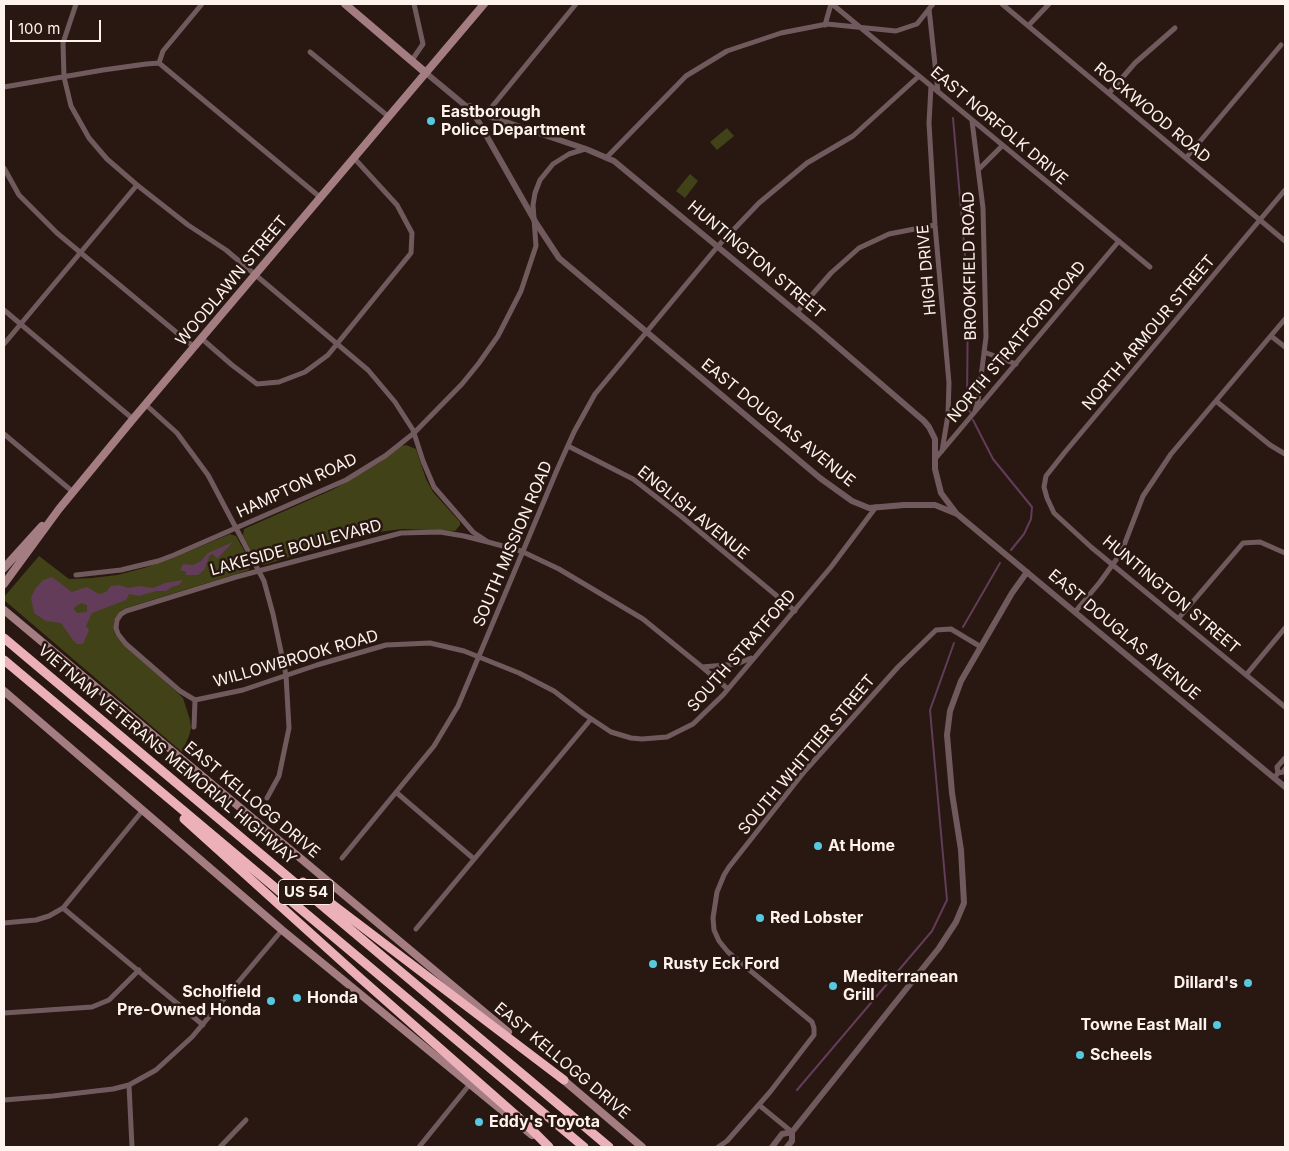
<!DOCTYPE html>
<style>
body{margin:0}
#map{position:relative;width:1289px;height:1151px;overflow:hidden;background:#281811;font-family:Inter,sans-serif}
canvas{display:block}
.frame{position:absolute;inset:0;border:5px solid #fef2ed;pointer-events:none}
.scale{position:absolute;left:10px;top:20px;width:91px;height:22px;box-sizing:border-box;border:2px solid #fef2ed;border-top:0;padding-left:6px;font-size:15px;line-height:18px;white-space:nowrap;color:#fef2ed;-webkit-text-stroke:4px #281811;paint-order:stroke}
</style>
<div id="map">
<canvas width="1289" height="1151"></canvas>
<div class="frame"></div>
<div class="scale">100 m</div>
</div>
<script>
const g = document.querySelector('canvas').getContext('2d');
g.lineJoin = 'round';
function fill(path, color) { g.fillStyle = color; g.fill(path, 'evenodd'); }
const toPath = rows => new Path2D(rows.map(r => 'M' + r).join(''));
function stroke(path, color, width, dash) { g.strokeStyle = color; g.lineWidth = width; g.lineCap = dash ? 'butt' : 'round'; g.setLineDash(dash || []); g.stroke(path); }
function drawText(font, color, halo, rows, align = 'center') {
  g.font = font + ' Inter,sans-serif'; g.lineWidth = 5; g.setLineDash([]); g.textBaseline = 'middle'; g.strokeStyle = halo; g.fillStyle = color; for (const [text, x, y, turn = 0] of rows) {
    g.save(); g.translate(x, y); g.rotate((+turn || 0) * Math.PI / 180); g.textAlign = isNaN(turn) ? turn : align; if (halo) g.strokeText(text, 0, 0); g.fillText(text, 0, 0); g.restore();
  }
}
const green = toPath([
 [727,128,734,136,717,150,710,142],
 [690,174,698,181,685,198,676,191],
 [406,445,416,449,426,479,433,492,460,522,460,525,455,531,402,529,363,534,264,565,258,563,243,536,244,529,334,489,379,463,401,446],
 [230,534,236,536,251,563,249,570,126,608,120,611,114,621,115,635,183,698,190,720,191,728,189,736,182,752,4,600,4,597,39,556,69,579,92,578,117,575,144,568,175,557]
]);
const water = toPath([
 [233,542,218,558,216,558,213,554,210,555,204,570,198,575,186,575,186,572,180,570,183,564,193,565,201,561,208,553],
 [52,577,72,592,87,587,99,594,106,592,111,586,119,585,128,588,139,586,153,588,165,583,183,580,179,585,172,587,166,591,156,591,139,596,129,594,126,600,92,613,86,626,89,630,83,644,77,644,73,640,61,623,46,621,34,613,31,598,35,589,43,580],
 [81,603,87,605,87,611,86,612,77,613,74,609,75,607]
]);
const stream = toPath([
 [953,118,968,289,967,407,970,412],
 [973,420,993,459,1032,507,1031,519,1024,534,1011,550],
 [963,627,1000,563],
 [797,1090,932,931,947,900,930,710,954,643]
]);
const minor = toPath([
 [76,4,63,43,64,77,71,106,89,138,107,159,137,185,188,225,226,250,368,370,395,402,413,430,423,461,434,487,473,532,488,542,521,551,559,569,643,619,702,667,737,664,751,658],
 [832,4,1150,267],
 [1002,4,1285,241],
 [929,9,938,92],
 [825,25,831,4],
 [1028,26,1049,4],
 [310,52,389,117],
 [412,60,423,44,414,4],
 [159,63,321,198],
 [931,86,929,123,935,225,949,383,948,415,942,451],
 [4,87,103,70,146,64,159,63,163,51,202,4],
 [1109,93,1135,63,1175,28],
 [486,114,576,4],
 [972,121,983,208,986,337,978,401,975,411],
 [606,158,686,76,727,51,781,33,827,24,896,31,917,24,933,4],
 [1186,158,1281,45],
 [4,168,19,195,57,233,194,347],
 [979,169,1002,146],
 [1285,190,1065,452,1046,476,1044,487,1047,498,1054,513,1091,547,1285,707],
 [4,310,133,419],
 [797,312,831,273,859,248,889,234,935,225],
 [1271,336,1285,347],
 [201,338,232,365,257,384,279,382,305,372,328,355,411,253,412,233,397,205,354,158],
 [4,344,137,185],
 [984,352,1016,364],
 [1216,401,1270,445,1285,454],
 [145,404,177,433,208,475,264,581,273,614,286,675,289,728,279,776,267,798],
 [4,434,73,492],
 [568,446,633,479,682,517,795,611],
 [935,459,1119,241],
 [488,542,464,536,440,532,401,533,236,577,126,611,121,614,117,620,116,628,118,634,126,644,180,691,195,700,243,690,317,665,386,645,430,643,464,651,519,673,554,691,584,714,611,732,631,738,642,739,667,737,693,724,723,695,831,567,876,507],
 [76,575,121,570,158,561,174,555,346,480,385,456,414,433,462,384,479,363,498,336,521,291,536,246,533,205,535,193,540,180,553,164,569,154,585,149],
 [1075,612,1100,582,1121,553,1143,496,1171,454,1285,319],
 [1178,619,1243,543,1260,542,1285,553],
 [702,667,728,689],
 [1246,675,1285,628],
 [194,727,195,700],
 [1278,773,1283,772,1285,769],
 [1274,778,1278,773,1277,767,1285,758],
 [397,793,474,859],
 [342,858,434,746,458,706,557,470,574,432,595,394,718,246,759,203,807,163,853,136,919,76],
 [63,908,203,1025],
 [4,923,36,920,49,916,63,908,143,810],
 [416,929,591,719],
 [4,1013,92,1007,109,1000,139,970],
 [129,1085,132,1147],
 [4,1100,53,1096,113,1089,129,1085,156,1070,192,1037,282,930],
 [759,1105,792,1132],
 [220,1147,246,1120],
 [419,1147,470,1084],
 [718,1147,727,1141,770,1092,814,1035,814,1028,812,1022,728,952,719,941,714,930,713,918,717,892,724,875,729,867,804,772,898,667,936,630,951,629,981,647]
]);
const tertiary = toPath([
 [426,73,473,112,536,223,559,258,820,478,852,501,869,508,904,505,935,505,957,514,1285,787],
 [470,106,491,117,586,149,614,161,816,328,924,421,929,427,935,439,935,469,941,493,956,513],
 [772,1147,782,1134,792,1132],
 [787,1147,792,1141,792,1132,939,948,956,922,964,903,961,850,952,793,947,735,950,711,961,681,1012,593,1027,572]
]);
const secondary = toPath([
 [345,4,426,73],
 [4,568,42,526],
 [4,584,59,509,133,419,484,4],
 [4,610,508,1032],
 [4,691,282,930,532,1135],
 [560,1077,642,1147]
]);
const motorway = toPath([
 [4,638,609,1147],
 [4,660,584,1147],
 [184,819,359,977,528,1126,549,1147],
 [303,882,564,1080]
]);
const markers = [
 [431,121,5,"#56c9e0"],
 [818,846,5,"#56c9e0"],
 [760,918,5,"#56c9e0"],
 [653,964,5,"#56c9e0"],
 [1248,983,5,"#56c9e0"],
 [833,986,5,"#56c9e0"],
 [297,998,5,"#56c9e0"],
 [271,1001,5,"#56c9e0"],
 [1217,1025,5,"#56c9e0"],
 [1080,1055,5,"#56c9e0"],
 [479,1122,5,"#56c9e0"]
];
const shields = [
 [306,892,55]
];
const shieldNames = [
 ["US 54",306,892]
];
const poiNames = [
 ["Eastborough",441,112],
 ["Police Department",441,130],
 ["At Home",828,846],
 ["Red Lobster",770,918],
 ["Rusty Eck Ford",663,964],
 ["Mediterranean",843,977],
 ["Grill",843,995],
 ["Dillard's",1238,983,"right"],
 ["Scholfield",261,992,"right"],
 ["Pre-Owned Honda",261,1010,"right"],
 ["Honda",307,998],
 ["Towne East Mall",1207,1025,"right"],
 ["Scheels",1090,1055],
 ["Eddy's Toyota",489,1122]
];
const streetNames = [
 ["ROCKWOOD ROAD",1152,113,40],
 ["EAST NORFOLK DRIVE",999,126,40],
 ["HUNTINGTON STREET",756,260,40],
 ["BROOKFIELD ROAD",970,266,-91],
 ["HIGH DRIVE",927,270,-95],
 ["WOODLAWN STREET",232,281,-50],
 ["NORTH ARMOUR STREET",1149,333,-50],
 ["NORTH STRATFORD ROAD",1017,342,-50],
 ["EAST DOUGLAS AVENUE",778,423,39],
 ["HAMPTON ROAD",297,486,-25],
 ["ENGLISH AVENUE",693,513,39],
 ["SOUTH MISSION ROAD",513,544,-67],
 ["LAKESIDE BOULEVARD",296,548,-15],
 ["HUNTINGTON STREET",1171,595,40],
 ["EAST DOUGLAS AVENUE",1124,635,40],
 ["SOUTH STRATFORD",742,651,-49],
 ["WILLOWBROOK ROAD",296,659,-16],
 ["VIETNAM VETERANS MEMORIAL HIGHWAY",167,755,40],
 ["SOUTH WHITTIER STREET",807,755,-50],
 ["EAST KELLOGG DRIVE",252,800,40],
 ["EAST KELLOGG DRIVE",562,1061,40]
];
fill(green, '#414217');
fill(water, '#633c5a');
stroke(stream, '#633c5a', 2);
stroke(minor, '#715a5d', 5);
stroke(tertiary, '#715a5d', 6);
stroke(secondary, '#a37d82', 8);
stroke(motorway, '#ebb0b8', 9);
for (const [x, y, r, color] of markers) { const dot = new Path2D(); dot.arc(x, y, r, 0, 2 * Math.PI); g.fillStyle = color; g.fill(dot); stroke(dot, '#281811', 2); }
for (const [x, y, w] of shields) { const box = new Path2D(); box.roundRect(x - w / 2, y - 12.5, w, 25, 4); g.fillStyle = '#281811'; g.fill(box); stroke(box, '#fef2ed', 1); }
drawText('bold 15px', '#fef2ed', null, shieldNames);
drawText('bold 16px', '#fef2ed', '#281811', poiNames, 'left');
drawText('16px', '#fef2ed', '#281811', streetNames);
</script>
